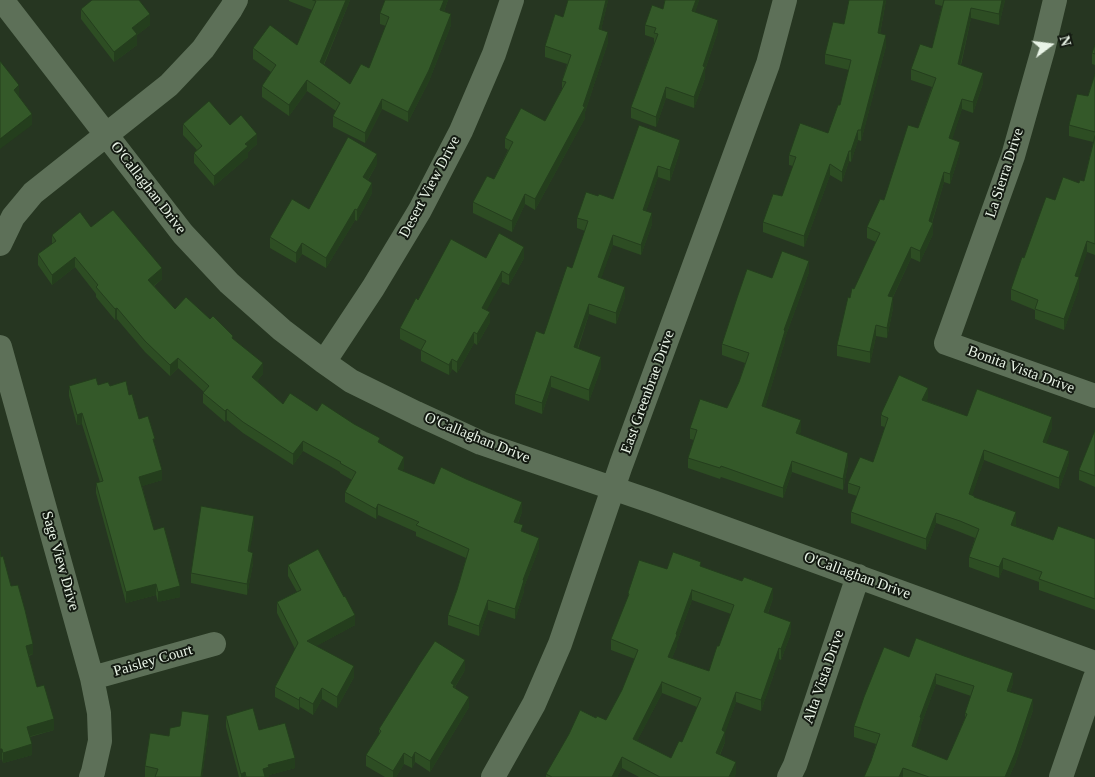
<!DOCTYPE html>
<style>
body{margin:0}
#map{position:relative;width:1095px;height:777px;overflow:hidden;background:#263621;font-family:"Times New Roman",serif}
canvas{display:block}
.north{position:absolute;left:1025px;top:20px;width:50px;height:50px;-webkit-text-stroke:4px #141b12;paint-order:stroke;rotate:75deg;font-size:14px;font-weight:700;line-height:20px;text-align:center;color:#e9f4e7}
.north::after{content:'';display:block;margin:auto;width:18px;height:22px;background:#e9f4e7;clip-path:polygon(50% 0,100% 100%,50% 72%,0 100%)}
</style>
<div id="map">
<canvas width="1095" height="777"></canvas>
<div class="north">N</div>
</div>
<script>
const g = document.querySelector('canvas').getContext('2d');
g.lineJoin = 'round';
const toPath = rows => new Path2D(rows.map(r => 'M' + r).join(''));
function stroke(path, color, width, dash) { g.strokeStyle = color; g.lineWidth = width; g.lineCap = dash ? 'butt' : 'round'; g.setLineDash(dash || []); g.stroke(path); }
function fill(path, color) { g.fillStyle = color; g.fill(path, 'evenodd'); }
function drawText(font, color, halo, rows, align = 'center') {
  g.font = font + ' "Times New Roman",serif'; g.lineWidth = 4; g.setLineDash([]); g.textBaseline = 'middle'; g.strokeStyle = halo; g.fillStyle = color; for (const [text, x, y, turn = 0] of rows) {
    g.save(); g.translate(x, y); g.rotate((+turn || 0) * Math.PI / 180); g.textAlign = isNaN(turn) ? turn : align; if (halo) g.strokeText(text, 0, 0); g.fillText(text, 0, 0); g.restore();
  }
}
const minor = toPath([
 [2,0,183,234,229,283,282,330,324,362,351,381,416,413,481,443,653,502,1095,663],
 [1055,0,1043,50,1013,156,946,343,1095,396],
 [0,244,13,217,33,193,169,85,203,49,231,9,236,0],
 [0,347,92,678,99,713,100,741,93,772,91,777],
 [324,362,373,288,420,210,461,131,494,54,512,0],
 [92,678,214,644],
 [493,777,534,704,560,644,621,465,768,64,785,0],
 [789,777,795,765,858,576],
 [1061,777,1095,678]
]);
const wall = toPath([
 [289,0,350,0,324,65,350,84,369,68,386,26,380,24,380,13,385,0,448,0,444,11,451,25,429,81,408,122,382,109,365,143,333,127,333,116,336,111,307,91,289,116,262,97,262,86,271,72,253,59,253,48,297,45,312,10,289,1],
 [568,0,608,0,601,30,608,42,585,112,585,118,535,210,525,204,512,232,473,213,473,202,494,179,508,150,505,148,505,138,545,121,562,89,562,81,567,64,545,57,545,46,563,17],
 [665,0,699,0,695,12,718,31,705,70,705,78,694,108,666,98,656,127,631,118,631,107,654,43,654,38,645,35,645,25,663,9],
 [886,0,880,34,886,46,861,141,858,140,851,162,849,161,842,182,830,175,804,247,763,232,763,222,782,196,793,166,789,165,789,155,828,133,840,105,849,70,825,64,825,54,844,24],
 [935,0,1005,0,999,25,971,18,961,65,983,83,973,113,962,109,952,139,960,152,950,184,944,182,932,223,933,234,920,262,911,258,893,297,893,308,887,338,876,336,870,363,837,356,837,345,850,298,876,242,867,238,867,227,884,200,918,128,932,87,911,80,911,69,932,48,942,6,935,4],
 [81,9,150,25,137,35,137,45,114,62,81,19],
 [1095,45,1095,65,1092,64,1092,53],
 [1095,74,1095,255,1087,252,1078,277,1079,288,1064,330,1035,319,1035,310,1011,300,1011,289,1024,258,1055,200,1084,181,1093,142,1069,136,1069,125,1088,96],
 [183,124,230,125,257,144,248,152,248,157,214,186,194,163,194,153,197,150,183,135],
 [680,151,670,181,658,177,646,211,652,224,641,255,613,245,601,278,625,297,616,324,589,314,578,349,601,368,589,401,551,387,542,414,515,404,515,394,544,334,572,268,585,231,577,228,577,218,598,196,613,199],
 [377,164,368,180,372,193,357,221,355,220,326,268,302,254,296,263,270,248,270,237,309,209],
 [91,227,162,279,154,286,175,309,210,319,233,339,263,374,257,381,283,404,317,411,380,443,404,468,402,471,434,484,466,480,522,512,518,523,523,532,539,548,524,587,524,591,515,619,488,610,479,636,448,625,448,615,457,590,466,558,416,536,416,532,378,515,376,519,345,502,345,492,352,480,340,473,340,472,303,451,293,465,243,433,227,420,225,422,203,403,203,393,204,392,178,368,170,376,145,352,117,319,115,320,96,297,96,294,75,267,52,285,38,265,38,254,52,244,52,235],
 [486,258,524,258,509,285,502,282,486,310,490,322,477,345,474,343,457,373,452,369,449,375,421,361,421,350,400,339,400,328,418,300],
 [809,272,785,338,785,341,765,407,801,431,799,435,848,464,843,490,792,472,783,498,721,477,720,479,688,468,688,458,694,440,690,439,690,428,727,408,739,382,745,363,722,355,722,344,772,278],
 [98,385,110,386,129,395,139,419,155,445,162,480,142,486,154,530,180,597,158,602,156,595,126,603,96,493,96,483,100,482,82,424,77,425,69,396,69,386],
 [928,398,926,401,967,416,1052,428,1046,443,1069,462,1059,489,984,460,972,495,1016,523,1015,526,1053,540,1095,539,1095,610,1039,590,1039,582,1003,569,999,578,969,567,969,557,975,538,960,532,936,523,926,550,851,523,851,512,857,496,848,493,848,483,873,462,885,427,881,426,881,414],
 [1095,430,1095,487,1079,480,1079,470],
 [254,527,249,552,253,563,247,595,191,583,191,573],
 [288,565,344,597,355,625,316,646,354,677,337,708,322,699,313,715,300,707,299,710,275,697,275,687,295,649,277,613,277,602,297,592,288,576],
 [701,566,773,598,768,613,791,633,781,660,779,659,761,711,736,702,725,732,725,742,720,755,736,773,734,777,639,777,622,768,617,777,546,777,546,774,596,718,606,720,622,690,635,659,611,650,611,639,628,598,628,593,667,569],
 [692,600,731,614,719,646,709,671,672,658,677,646,677,642],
 [662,693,697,707,682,742,671,758,637,741],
 [11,586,33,654,29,656,37,687,54,730,30,737,32,755,3,763,2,759,0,760],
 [909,657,1013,683,1010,692,1033,710,1015,764,1009,777,864,777,871,761,876,744,854,737,854,726],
 [936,684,971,696,965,713,965,718,947,760,915,747,921,728,921,725],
 [465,670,455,687,469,707,430,772,415,762,412,768,404,764,396,777,385,777,366,766,366,755,379,735,379,729],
 [226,716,259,730,295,768,269,775,269,777,239,777,226,727],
 [209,726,202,777,145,777,145,766]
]);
const shadedWall = toPath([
 [346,0,350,0,320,73,320,62],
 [444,0,448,0,440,21,440,10],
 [606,0,608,0,599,39,599,29],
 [696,0,699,0,692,22,692,11],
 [884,0,886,0,878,44,878,33],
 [1002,0,1005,0,999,25,999,14],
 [971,8,971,18,958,75,958,64],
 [150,14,150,25,137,35,137,45,114,62,114,52,132,28],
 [451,14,451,25,429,81,408,122,408,112],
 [718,20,718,31,705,70,705,78,694,108,694,97,703,66],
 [608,32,608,42,585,112,585,118,535,210,535,199,583,106],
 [886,35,886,46,861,141,861,130],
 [983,73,983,83,973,113,973,102],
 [307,80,307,91,289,116,289,105],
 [19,85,19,96,14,100,14,90],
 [666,87,666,98,656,127,656,117],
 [382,99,382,109,365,143,365,133],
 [962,99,962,109,949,149,949,138],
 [32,114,32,125,0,149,0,139],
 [858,130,858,140,851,162,851,151],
 [257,134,257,144,248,152,248,157,214,186,214,176,245,144],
 [680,140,680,151,670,181,670,170],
 [960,142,960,152,950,184,950,174],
 [849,151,849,161,842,182,842,172],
 [377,154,377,164,363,188,363,177],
 [830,164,830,175,804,247,804,236],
 [658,166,658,177,643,220,643,210],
 [944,172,944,182,929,231,933,223,933,234,920,262,920,251],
 [372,183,372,193,357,221,357,210],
 [525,194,525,204,512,232,512,221],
 [355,209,355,220,326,268,326,258],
 [652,213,652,224,641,255,641,245],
 [613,235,613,245,598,288,598,277],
 [1087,241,1087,252,1077,283,1079,277,1079,288,1064,330,1064,319,1075,276],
 [302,243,302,254,296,263,296,253],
 [524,247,524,258,509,285,509,275],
 [911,247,911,258,888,307,888,296],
 [75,257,75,267,52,285,52,275],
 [809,261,809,272,785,338,785,341,762,417,762,406,784,330],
 [162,268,162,279,148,290,148,280],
 [502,271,502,282,482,319,482,308],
 [625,287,625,297,616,324,616,313],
 [893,297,893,308,887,338,887,328],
 [589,304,589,314,574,358,574,347],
 [117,308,117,319,115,320,115,309],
 [490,312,490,322,477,345,477,334],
 [876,325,876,336,870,363,870,352],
 [474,332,474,343,457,373,457,362],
 [601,357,601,368,589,401,589,390],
 [178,358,178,368,170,376,170,365],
 [452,359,452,369,449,375,449,365],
 [263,363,263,374,252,387,252,377],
 [551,376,551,387,542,414,542,403],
 [928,388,928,398,922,410,922,400],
 [227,409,227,420,225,422,225,411],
 [82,413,82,424,77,425,77,415],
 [1052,417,1052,428,1043,453,1043,442],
 [801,420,801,431,796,444,796,433],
 [303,441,303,451,293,465,293,454],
 [984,450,984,460,969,505,969,494],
 [1069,451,1069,462,1059,489,1059,478],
 [848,453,848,464,843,490,843,479],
 [404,457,404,468,398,480,398,469],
 [792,461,792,472,783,498,783,488],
 [162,470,162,480,139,487,139,477],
 [522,502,522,512,514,532,514,522],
 [378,504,378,515,376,519,376,509],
 [1016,512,1016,523,1011,535,1011,525],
 [936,513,936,523,926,550,926,539],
 [254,516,254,527,248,562,248,551],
 [539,538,539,548,524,587,524,591,515,619,515,609,523,580],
 [253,553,253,563,247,595,247,584],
 [1003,558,1003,569,999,578,999,567],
 [156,584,156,595,126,603,126,592],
 [180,586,180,597,158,602,158,592],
 [773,588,773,598,764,623,764,612],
 [692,590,692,600,677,642,677,646,668,668,668,657],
 [488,600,488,610,479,636,479,626],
 [355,615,355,625,307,651,307,641],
 [791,622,791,633,781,660,781,649],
 [33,644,33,654,26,656,26,646],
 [779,648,779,659,761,711,761,700],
 [465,660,465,670,454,688,451,683],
 [354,666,354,677,337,708,337,697],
 [1013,673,1013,683,1007,701,1007,691],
 [936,674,936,684,921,725,921,728,912,757,912,746,920,717],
 [662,682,662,693,633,749,633,739],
 [322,688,322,699,313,715,313,704],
 [736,692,736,702,725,733,725,732,725,742,716,763,716,753,722,730],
 [300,697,300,707,299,710,299,700],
 [469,697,469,707,430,772,430,761],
 [1033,699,1033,710,1015,764,1009,777,1005,777],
 [209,715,209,726,202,777,201,777],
 [54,719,54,730,27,737,27,727],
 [32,744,32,755,3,763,3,753],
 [0,749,2,749,2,759,0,760],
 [415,752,415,762,412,768,412,758],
 [404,753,404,764,396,777,393,777,393,771],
 [622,757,622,768,617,777,612,777],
 [295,758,295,768,269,775,269,777,263,777,263,769,268,765],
 [736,762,736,773,734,777,729,777],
 [903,768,903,777,899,777],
 [245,772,245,777,241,777,241,774]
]);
const building = toPath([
 [92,0,139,0,150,14,132,28,137,34,114,52,81,9,92,0],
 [313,0,346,0,320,62,350,84,361,64,369,68,389,17,380,13,385,0,444,0,440,10,451,14,429,70,408,112,382,99,365,133,333,116,340,103,307,80,289,105,262,86,276,65,253,48,270,25,297,45,316,1,313,0],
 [568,0,606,0,599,29,608,32,583,106,585,107,535,199,525,194,512,221,473,202,487,176,494,179,513,142,505,138,521,108,545,121,566,82,562,81,571,55,545,46,555,14,563,17,568,0],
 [665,0,696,0,692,11,718,20,703,66,705,67,694,97,666,87,656,117,631,107,658,34,654,33,656,28,645,25,652,5,663,9,665,0],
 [849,0,884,0,878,33,886,35,861,130,858,130,851,151,849,151,842,172,830,164,804,236,763,222,773,194,782,196,796,157,789,155,800,123,828,133,838,105,840,105,851,60,825,54,833,22,844,24,849,0],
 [944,0,1002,0,999,14,971,8,958,64,983,73,973,102,962,99,949,138,960,142,950,174,944,172,929,221,933,223,920,251,911,247,888,296,893,297,887,328,876,325,870,352,837,345,848,297,850,298,852,288,854,289,880,233,867,227,880,199,884,200,908,125,918,128,936,78,911,69,920,44,932,48,944,0],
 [1095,45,1095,54,1092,53,1095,45],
 [0,61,19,85,14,90,32,114,0,139,0,61],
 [1095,74,1095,132,1069,125,1077,94,1088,96,1095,74],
 [209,101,230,125,241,115,257,134,245,144,248,146,214,176,194,153,202,146,183,124,209,101],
 [639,125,680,140,670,170,658,166,643,210,652,213,641,245,613,235,598,277,625,287,616,313,589,304,574,347,601,357,589,390,551,376,542,403,515,394,536,331,544,334,567,266,572,268,588,221,577,218,586,192,598,196,599,194,613,199,639,125],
 [1095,136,1095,244,1087,241,1075,276,1079,277,1064,319,1035,309,1038,300,1011,289,1022,257,1024,258,1046,197,1055,200,1063,177,1079,183,1080,180,1084,181,1095,136],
 [348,137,377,154,363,177,372,183,357,210,355,209,326,258,302,243,296,253,270,237,292,199,309,209,348,137],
 [113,210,162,268,148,280,175,309,186,297,210,319,213,316,233,336,232,338,263,363,252,377,283,404,290,393,317,411,322,403,354,424,380,438,378,442,404,457,398,469,434,484,441,467,466,479,522,502,514,522,523,525,521,531,539,538,523,580,524,580,515,609,488,600,479,626,448,615,457,590,469,549,416,525,419,522,378,504,376,509,345,492,356,472,340,463,341,462,303,441,293,454,243,422,227,409,225,411,203,393,209,386,178,358,170,365,145,341,117,308,115,309,96,287,98,285,75,257,52,275,38,254,56,241,52,235,80,212,91,227,113,210],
 [499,233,524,247,509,275,502,271,482,308,490,312,477,334,474,332,457,362,452,359,449,365,421,350,426,341,400,328,416,298,418,300,451,239,486,258,499,233],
 [782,251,809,261,784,330,785,331,762,406,801,420,796,433,848,453,843,479,792,461,783,488,721,466,720,468,688,458,697,430,690,428,700,399,727,408,739,382,749,353,722,344,737,298,747,269,772,278,782,251],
 [899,375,928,388,922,400,967,416,977,389,1052,417,1043,442,1069,451,1059,478,984,450,969,494,974,496,974,497,1016,512,1011,525,1053,540,1058,526,1095,539,1095,599,1039,579,1042,572,1003,558,999,567,969,557,979,529,960,521,936,513,926,539,851,512,860,487,848,483,860,457,873,462,888,418,881,415,882,414,881,414,899,375],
 [96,378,98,385,108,382,110,386,126,381,129,395,132,394,139,419,148,416,155,439,153,439,162,470,139,477,154,530,164,527,180,586,158,592,156,584,126,592,96,483,103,481,82,413,77,415,69,386,96,378],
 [1095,430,1095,476,1079,470,1095,430],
 [201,506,254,516,248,551,253,553,247,584,191,573,201,506],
 [318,549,344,597,345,596,355,615,307,641,354,666,337,697,322,688,313,704,300,697,299,700,275,687,298,643,277,602,301,590,288,565,318,549],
 [0,551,1,557,3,556,11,586,18,585,25,610,33,644,26,646,37,687,44,685,54,719,27,727,32,744,3,753,2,749,0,749,0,551],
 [673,552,701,562,700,566,742,581,744,577,773,588,764,612,791,622,781,649,779,648,761,700,736,692,722,730,725,732,716,753,736,762,729,777,660,777,622,757,612,777,552,777,546,774,569,734,580,710,596,718,597,716,606,720,622,690,638,650,611,639,629,594,628,593,639,560,667,569,673,552],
 [692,590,734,605,719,646,717,646,709,671,668,657,677,635,676,634,692,590],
 [662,682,701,698,682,742,679,741,671,758,633,739,662,682],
 [916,638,964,656,1013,673,1007,691,1033,699,1015,753,1005,777,929,777,903,768,899,777,864,777,871,761,880,734,854,726,864,697,884,647,909,657,916,638],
 [936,674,974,686,965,713,967,714,947,760,912,746,921,718,920,717,936,674],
 [435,641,465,660,451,683,454,685,453,687,469,697,430,761,415,752,412,758,404,753,393,771,366,755,381,731,379,729,419,665,435,641],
 [253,708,259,730,285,723,295,758,268,765,269,767,263,769,265,777,246,777,245,772,241,774,226,716,253,708],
 [182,711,209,715,201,777,155,777,158,769,145,766,150,733,169,736,170,728,180,726,182,711]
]);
const streetNames = [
 ["La Sierra Drive",1005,173,-72],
 ["Desert View Drive",430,187,-62],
 ["O'Callaghan Drive",148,188,52],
 ["Bonita Vista Drive",1021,370,20],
 ["East Greenbrae Drive",648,392,-70],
 ["O'Callaghan Drive",477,438,22],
 ["Sage View Drive",60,561,74],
 ["O'Callaghan Drive",857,576,20],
 ["Paisley Court",153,661,-16],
 ["Alta Vista Drive",824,677,-71]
];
stroke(minor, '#5d7058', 24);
fill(wall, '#2d4d23');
fill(shadedWall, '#243e1d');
fill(building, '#345929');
stroke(building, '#243e1d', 1);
drawText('15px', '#e9f4e7', '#141b12', streetNames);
</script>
